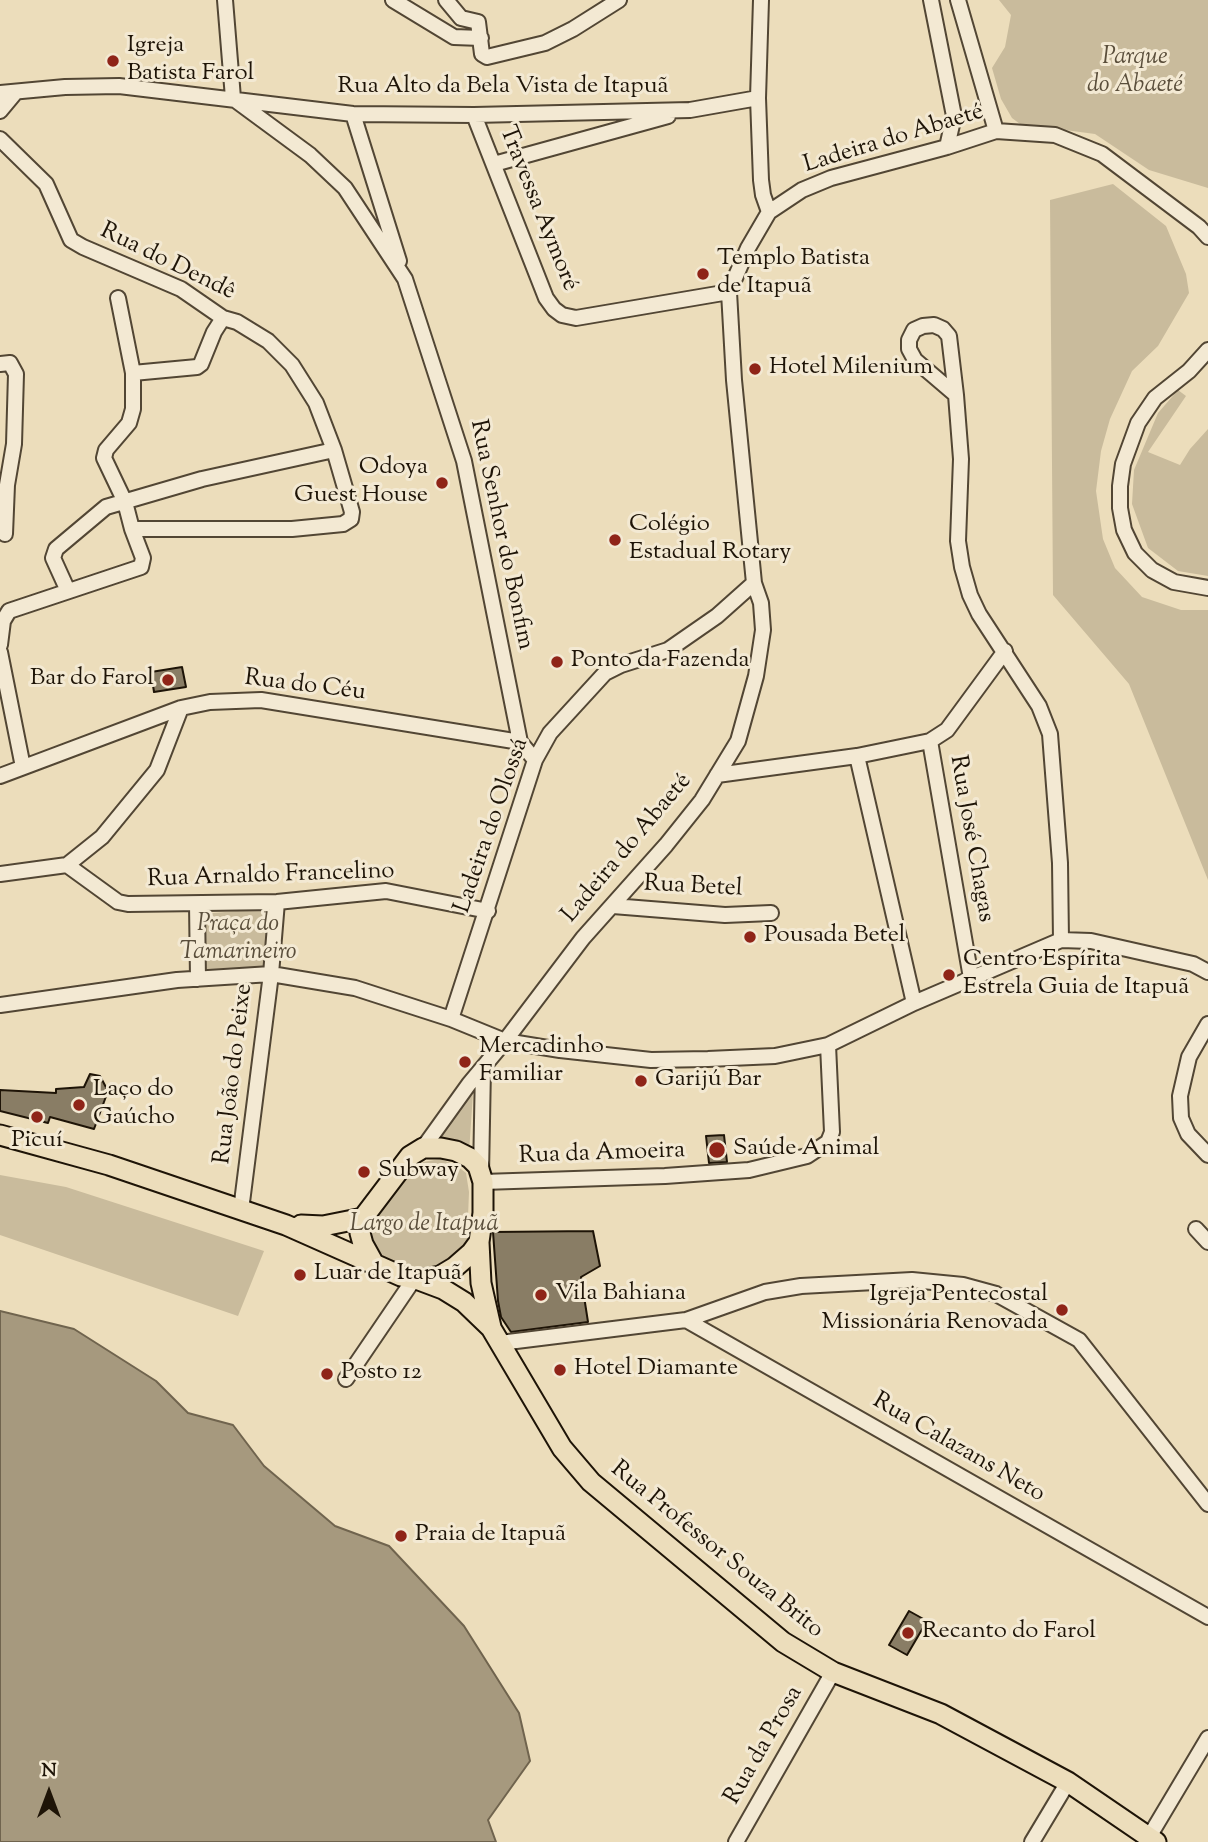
<!DOCTYPE html>
<meta charset="utf-8">
<style>
body{margin:0}
#map{position:relative;width:1208px;height:1842px;overflow:hidden;background:#ecddbb;font-family:"Sorts Mill Goudy",serif}
canvas{display:block}
.north{position:absolute;left:14px;top:1758px;width:70px;height:70px;-webkit-text-stroke:5px #f3e9d3;paint-order:stroke;rotate:0deg;font-size:19px;font-weight:700;line-height:28px;text-align:center;color:#1e1407}
.north::after{content:'';display:block;margin:auto;width:24px;height:32px;background:#1e1407;clip-path:polygon(50% 0,100% 100%,50% 72%,0 100%)}
</style>
<div id="map">
<canvas width="1208" height="1842"></canvas>
<div class="north">N</div>
</div>
<script>
const g = document.querySelector('canvas').getContext('2d');
g.lineJoin = 'round';
function fill(path, color) { g.fillStyle = color; g.fill(path, 'evenodd'); }
const toPath = rows => new Path2D(rows.map(r => 'M' + r).join(''));
function stroke(path, color, width, dash) { g.strokeStyle = color; g.lineWidth = width; g.lineCap = dash ? 'butt' : 'round'; g.setLineDash(dash || []); g.stroke(path); }
function drawText(font, color, halo, rows, align = 'center') {
  g.font = font + ' "Sorts Mill Goudy",serif'; g.lineWidth = 6; g.setLineDash([]); g.textBaseline = 'middle'; g.strokeStyle = halo; g.fillStyle = color; for (const [text, x, y, turn = 0] of rows) {
    g.save(); g.translate(x, y); g.rotate((+turn || 0) * Math.PI / 180); g.textAlign = isNaN(turn) ? turn : align; if (halo) g.strokeText(text, 0, 0); g.fillText(text, 0, 0); g.restore();
  }
}
const green = toPath([
 [999,0,1208,0,1208,188,1149,170,1095,134,1020,124,1012,118,1001,99,992,68,1005,47,1011,15],
 [1113,184,1166,226,1186,274,1189,293,1158,346,1132,371,1110,419,1101,451,1096,491,1103,539,1115,568,1142,597,1181,610,1208,610,1208,880,1129,684,1053,595,1050,200],
 [1178,390,1186,396,1148,452,1180,465,1190,449,1208,429,1208,576,1178,571,1148,548,1132,504,1134,470,1158,413],
 [272,908,266,969,205,969,202,914],
 [469,1091,473,1093,469,1153,433,1141],
 [440,1159,456,1165,466,1173,469,1192,467,1242,456,1261,435,1270,410,1269,384,1257,370,1238,370,1228,402,1182,423,1162],
 [0,1175,66,1187,264,1251,238,1316,0,1235]
]);
const water = toPath([
 [0,1311,74,1329,156,1381,188,1413,233,1425,264,1466,335,1526,389,1546,464,1626,519,1713,530,1761,488,1820,496,1842,0,1842,0,1311]
]);
const building = toPath([
 [182,667,186,687,154,692,151,672,182,667],
 [90,1074,100,1076,108,1091,94,1129,50,1117,48,1123,0,1111,0,1090,56,1093,56,1089,84,1087,90,1074],
 [724,1135,727,1162,709,1163,706,1136,724,1135],
 [593,1231,600,1266,581,1277,588,1322,511,1332,501,1317,498,1301,493,1232,593,1231],
 [909,1611,927,1621,907,1655,889,1645,909,1611]
]);
const minor = toPath([
 [225,0,233,98],
 [393,0,454,37,481,38],
 [446,0,461,18,478,22,482,54,487,57,545,43,573,29,619,0],
 [761,0,758,98,761,180,763,195,769,212],
 [931,0,954,116,947,147],
 [958,0,996,131],
 [0,93,65,87,119,86,353,114,474,115,690,110,758,98],
 [234,99,310,155,345,188,405,279,464,461,520,742,535,760],
 [0,111,15,93],
 [353,114,399,261],
 [474,115,546,298,554,309,562,315,576,318,729,292],
 [0,139,46,184,71,240,83,247,181,289,223,318,237,322,268,341,292,365,316,403,334,450,352,512,351,519,343,524,292,529,132,529,125,502,104,458,106,450,129,423,133,409,133,373,118,298],
 [494,164,668,116],
 [1208,350,1189,371,1155,398,1138,423,1123,464,1120,486,1120,508,1124,530,1135,553,1152,570,1174,582,1208,588],
 [0,364,10,363,16,374,14,444,7,485,5,534],
 [133,373,197,367,201,364,214,332,223,318],
 [956,395,915,360,909,349,909,340,914,330,923,326,934,325,943,329,949,336,956,395,961,459,958,541,962,567,970,595,979,614,1039,706,1050,734,1060,863,1061,940],
 [68,591,53,558,56,549,106,507,202,479,334,450],
 [0,645,3,621,9,611,141,567,143,558,132,529],
 [0,652,23,767],
 [930,741,971,978],
 [857,756,914,1003],
 [717,775,857,756,930,741,947,730,1005,651],
 [0,776,181,708,210,702,261,700,520,742],
 [67,865,118,902,128,904,277,902,386,891,488,911],
 [0,874,67,865,102,837,157,770,181,708],
 [197,904,198,979],
 [613,906,725,915,771,913],
 [0,1005,177,980,271,974,355,988,451,1019,505,1041,560,1050,651,1060,708,1059,775,1056,828,1045,914,1003,1061,940,1091,941,1193,964,1208,972],
 [451,1019,535,760,550,733,605,673,621,665,668,650,717,616,754,583],
 [1208,1024,1189,1057,1180,1096,1181,1118,1188,1134,1208,1155],
 [423,1148,469,1084,505,1041,583,938,666,845,702,800,738,741,756,676,763,630,761,603,754,583,734,380,729,292,748,248,769,212,802,190,831,178,947,147,996,131,1055,135,1102,154,1199,227,1208,237],
 [481,1174,483,1068],
 [483,1182,665,1176,749,1170,807,1156,828,1142,832,1132,828,1045],
 [241,1210,271,974,277,902],
 [1196,1229,1208,1242],
 [686,1320,1208,1617],
 [500,1343,686,1320,765,1292,801,1286,912,1280,963,1285,996,1294,1079,1340,1208,1504],
 [346,1379,414,1279],
 [1149,1837,1208,1738],
 [736,1842,833,1672],
 [1032,1842,1068,1782]
]);
const major = toPath([
 [0,1135,109,1165,286,1225,401,1276,419,1280,440,1276,455,1267,471,1253,479,1242,483,1213,483,1182,478,1166,470,1158,456,1151,441,1148,423,1148,410,1156,363,1218,360,1233,363,1244,373,1262],
 [301,1225,323,1226,363,1218],
 [479,1242,481,1283,491,1327],
 [419,1280,443,1289,464,1302,491,1328,562,1448,591,1482,783,1642,833,1672,941,1714,1068,1782,1156,1842]
]);
const markers = [
 [113,61,7,"#8f2418"],
 [703,274,7,"#8f2418"],
 [755,369,7,"#8f2418"],
 [442,483,7,"#8f2418"],
 [615,540,7,"#8f2418"],
 [557,662,7,"#8f2418"],
 [168,680,7,"#8f2418"],
 [750,937,7,"#8f2418"],
 [949,975,7,"#8f2418"],
 [465,1062,7,"#8f2418"],
 [641,1081,7,"#8f2418"],
 [79,1105,7,"#8f2418"],
 [37,1117,7,"#8f2418"],
 [717,1150,9,"#8f2418"],
 [364,1172,7,"#8f2418"],
 [300,1275,7,"#8f2418"],
 [541,1295,7,"#8f2418"],
 [1062,1310,7,"#8f2418"],
 [560,1370,7,"#8f2418"],
 [327,1374,7,"#8f2418"],
 [401,1536,7,"#8f2418"],
 [908,1633,7,"#8f2418"]
];
const poiNames = [
 ["Igreja",127,47],
 ["Batista Farol",127,75],
 ["Templo Batista",717,260],
 ["de Itapuã",717,288],
 ["Hotel Milenium",769,369],
 ["Odoya",428,469,"right"],
 ["Guest House",428,497,"right"],
 ["Colégio",629,526],
 ["Estadual Rotary",629,554],
 ["Ponto da Fazenda",571,662],
 ["Bar do Farol",154,680,"right"],
 ["Pousada Betel",764,937],
 ["Centro Espírita",963,961],
 ["Estrela Guia de Itapuã",963,989],
 ["Mercadinho",479,1048],
 ["Familiar",479,1076],
 ["Garijú Bar",655,1081],
 ["Laço do",93,1091],
 ["Gaúcho",93,1119],
 ["Picuí",37,1142,"center"],
 ["Saúde Animal",733,1150],
 ["Subway",378,1172],
 ["Luar de Itapuã",314,1275],
 ["Vila Bahiana",555,1295],
 ["Igreja Pentecostal",1048,1296,"right"],
 ["Missionária Renovada",1048,1324,"right"],
 ["Hotel Diamante",574,1370],
 ["Posto 12",341,1374],
 ["Praia de Itapuã",415,1536],
 ["Recanto do Farol",922,1633]
];
const parkNames = [
 ["Parque",1135,59],
 ["do Abaeté",1135,87],
 ["Praça do",238,926],
 ["Tamarineiro",238,954],
 ["Largo de Itapuã",424,1226]
];
const streetNames = [
 ["Rua Alto da Bela Vista de Itapuã",503,88],
 ["Ladeira do Abaeté",894,140,-17],
 ["Travessa Aymoré",537,209,68],
 ["Rua do Dendê",167,263,26],
 ["Rua Senhor do Bonfim",500,535,78],
 ["Rua do Céu",305,687,7],
 ["Ladeira do Olossá",493,826,-71],
 ["Rua José Chagas",970,839,80],
 ["Ladeira do Abaeté",628,849,-50],
 ["Rua Arnaldo Francelino",271,877,-2],
 ["Rua Betel",693,888,3],
 ["Rua João do Peixe",235,1074,-83],
 ["Rua da Amoeira",602,1155,-2],
 ["Rua Calazans Neto",958,1449,30],
 ["Rua Professor Souza Brito",716,1551,39],
 ["Rua da Prosa",765,1746,-60]
];
fill(green, '#c9bb9c');
fill(water, '#a6997e');
stroke(water, '#70644e', 2);
fill(building, '#897d65');
stroke(building, '#1e1407', 2);
stroke(minor, '#524634', 18);
stroke(major, '#1e1407', 23);
stroke(minor, '#f3e9d3', 14);
stroke(major, '#ecddbb', 19);
for (const [x, y, r, color] of markers) { const dot = new Path2D(); dot.arc(x, y, r, 0, 2 * Math.PI); g.fillStyle = color; g.fill(dot); stroke(dot, '#f3e9d3', 2.5); }
drawText('24px', '#1e1407', '#f3e9d3', poiNames, 'left');
drawText('italic 24px', '#5a4e3b', '#f3e9d3', parkNames);
drawText('24px', '#1e1407', '#f3e9d3', streetNames);
</script>
